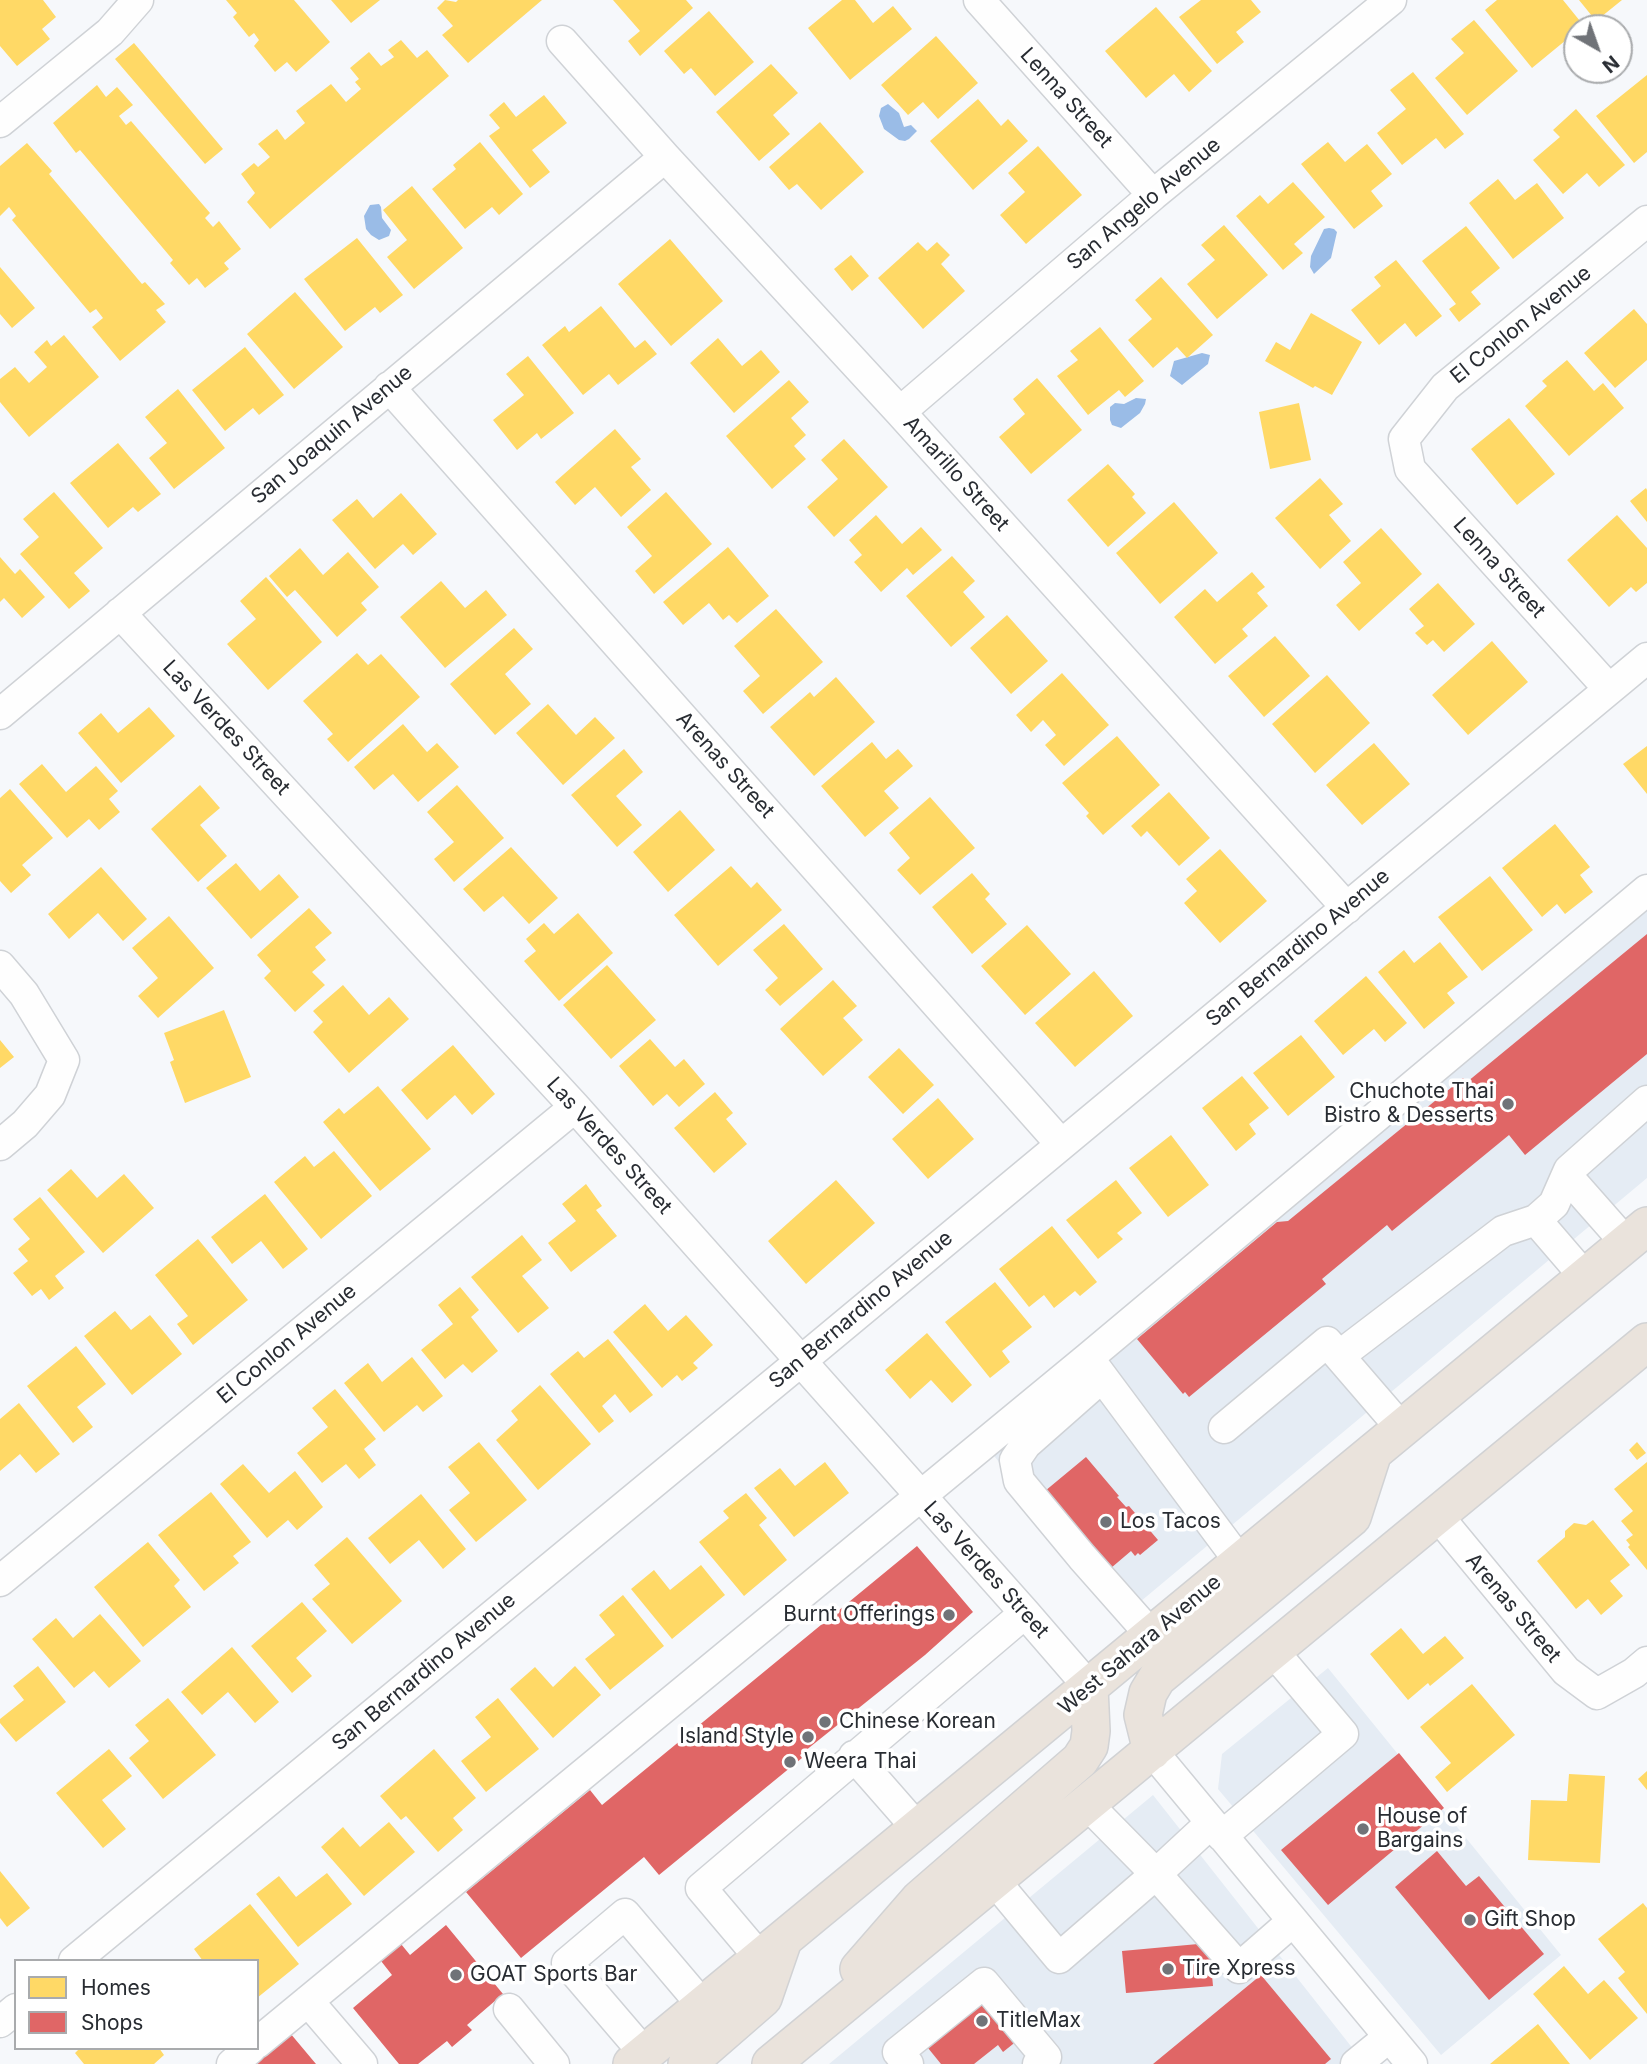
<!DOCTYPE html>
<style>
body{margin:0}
#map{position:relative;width:1647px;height:2064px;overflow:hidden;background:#f6f8fb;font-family:Inter,sans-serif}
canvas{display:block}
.legend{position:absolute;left:14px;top:1959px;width:245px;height:91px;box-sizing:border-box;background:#fff;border:2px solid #a9abad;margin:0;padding:9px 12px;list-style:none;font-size:21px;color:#282c32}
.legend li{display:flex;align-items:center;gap:14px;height:35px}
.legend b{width:35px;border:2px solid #a9abad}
.north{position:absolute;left:1563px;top:14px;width:70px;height:70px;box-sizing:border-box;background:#fff;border:2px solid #a9abad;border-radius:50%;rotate:140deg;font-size:19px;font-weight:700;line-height:28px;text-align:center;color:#282c32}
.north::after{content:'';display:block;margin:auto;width:24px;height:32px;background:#707378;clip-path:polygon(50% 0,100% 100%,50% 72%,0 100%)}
</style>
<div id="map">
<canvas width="1647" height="2064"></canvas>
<ul class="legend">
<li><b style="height:19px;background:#ffd966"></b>Homes</li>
<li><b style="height:19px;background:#e06666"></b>Shops</li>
</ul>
<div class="north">N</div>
</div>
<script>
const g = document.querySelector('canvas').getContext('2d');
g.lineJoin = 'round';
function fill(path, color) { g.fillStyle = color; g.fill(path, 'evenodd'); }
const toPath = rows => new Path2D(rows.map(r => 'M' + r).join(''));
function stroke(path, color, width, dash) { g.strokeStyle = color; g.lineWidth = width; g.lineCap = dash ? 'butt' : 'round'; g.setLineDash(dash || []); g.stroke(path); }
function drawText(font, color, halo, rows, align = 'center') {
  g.font = font + ' Inter,sans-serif'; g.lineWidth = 7; g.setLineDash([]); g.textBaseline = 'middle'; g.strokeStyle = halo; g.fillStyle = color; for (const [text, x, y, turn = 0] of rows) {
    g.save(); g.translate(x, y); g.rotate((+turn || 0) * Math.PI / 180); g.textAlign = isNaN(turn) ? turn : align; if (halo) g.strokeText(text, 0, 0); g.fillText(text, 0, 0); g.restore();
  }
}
const built = toPath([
 [1647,904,1647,1178,1122,1617,987,1447],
 [1328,1668,1561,1955,1441,2055,1218,1789,1222,1754],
 [1153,1795,1365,2064,829,2064]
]);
const water = toPath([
 [888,104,899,113,904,127,911,125,917,131,909,139,905,141,899,140,884,129,879,116,881,108],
 [379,204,381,207,382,218,391,230,389,236,379,240,371,235,366,229,364,216,370,205],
 [1329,228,1334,229,1337,232,1331,258,1314,274,1310,267,1311,256,1324,229],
 [1202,353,1210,355,1208,364,1182,385,1170,376,1174,361],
 [1136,398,1146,399,1145,404,1140,413,1121,428,1112,425,1110,420,1110,407,1115,403,1124,404]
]);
const homes = toPath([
 [0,0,43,0,56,17,42,29,50,39,17,66,0,46],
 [226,0,294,0,330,42,296,72,287,62,275,72,254,46,259,40,254,33,249,37,233,17,237,13],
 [331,0,380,0,351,23],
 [445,0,456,2,458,0,542,0,468,63,442,35,453,26,437,8],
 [613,0,686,0,693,8,640,56,628,41,640,31],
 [842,0,855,0,873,23,893,6,912,29,850,80,808,28],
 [1201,0,1251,0,1261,12,1236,32,1244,42,1217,64,1179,17],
 [1497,0,1563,0,1584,26,1577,28,1577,31,1532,68,1485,10],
 [1579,0,1622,0,1596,21],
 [1156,7,1212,71,1189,92,1174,74,1146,98,1105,51],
 [709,11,754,62,715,96,691,68,684,74,664,51],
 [1474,20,1518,71,1467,115,1435,78,1464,53,1451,39],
 [936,36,978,83,938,119,923,102,908,115,881,85],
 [401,40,417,58,427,50,449,76,270,229,247,202,255,193,241,174,254,163,258,167,270,157,258,144,277,129,285,140,305,123,296,111,331,84,346,102,361,89,355,82,359,79,350,68,369,52,381,66,394,57,388,50],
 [134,43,223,149,205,164,115,59],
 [771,64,798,93,773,115,790,134,759,161,716,112],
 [1413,72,1464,134,1445,149,1436,138,1402,165,1377,133,1406,109,1390,90],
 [1647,75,1647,152,1634,163,1596,116],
 [97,85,106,97,117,87,133,105,119,116,126,125,131,121,210,213,205,218,213,227,219,221,241,249,224,263,229,269,205,288,197,278,189,285,170,263,173,260,80,150,76,153,53,123],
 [544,95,567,123,532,150,550,172,530,188,489,136,500,128,489,115,504,102,516,117],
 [978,99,1001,126,1008,119,1028,141,973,190,930,141],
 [1576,109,1625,165,1599,187,1587,173,1563,194,1533,160,1560,137,1553,130],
 [820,122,864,172,821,210,797,184,789,190,769,167],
 [480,142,523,194,499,215,492,207,465,229,432,189,456,169,453,165],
 [1328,142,1345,162,1367,144,1392,174,1371,191,1383,206,1354,229,1301,164],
 [27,143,52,171,49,174,142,284,145,282,165,304,156,310,166,322,120,361,92,327,103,318,96,309,90,313,12,220,16,216,9,207,0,216,0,166],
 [1038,146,1082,195,1026,244,1000,215,1025,192,1008,173],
 [1498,179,1515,200,1537,183,1564,218,1513,259,1469,203],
 [1293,182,1325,217,1294,244,1303,253,1283,270,1236,216,1260,195,1268,204],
 [412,186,463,248,414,289,387,257,407,240,383,210],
 [1224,225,1268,275,1217,319,1187,284,1215,260,1201,245],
 [1466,226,1500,268,1471,292,1481,304,1459,322,1449,309,1456,304,1422,261],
 [357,238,403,295,380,313,375,307,345,331,304,279],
 [670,239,723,301,671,346,618,284],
 [918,242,927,251,937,242,950,255,941,264,965,291,923,329,878,278],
 [851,255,869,276,852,291,834,269],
 [1396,260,1442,316,1416,337,1405,323,1379,345,1351,310,1381,286,1374,277],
 [0,267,35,308,12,328,0,314],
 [1161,277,1213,335,1187,358,1177,347,1153,368,1128,340,1152,319,1135,300],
 [295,292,343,347,294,389,247,334],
 [601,306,635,348,645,340,657,354,618,385,609,374,583,395,542,345,565,326,569,332],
 [1634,309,1647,324,1647,360,1615,388,1584,353],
 [1311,313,1362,342,1332,395,1315,386,1313,388,1265,361,1276,342,1290,350],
 [1100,327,1144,381,1125,397,1119,390,1088,415,1057,376,1078,360,1070,351],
 [64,335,99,377,29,437,0,402,0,379,15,367,29,383,47,367,34,352,47,340,51,346],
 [718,338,742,366,761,350,780,372,734,413,690,363],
 [245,347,284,395,259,415,253,408,225,431,192,390],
 [528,356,574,413,541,439,537,433,517,450,493,420,524,395,506,374],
 [1567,360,1594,391,1603,383,1624,408,1569,456,1525,406,1547,386,1542,381],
 [1037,378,1082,430,1031,474,999,437,1025,414,1013,399],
 [789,380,809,402,791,418,806,435,794,446,806,459,772,489,726,436],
 [178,389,225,448,174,489,149,458,167,443,145,417],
 [1299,403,1311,460,1270,469,1259,412],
 [1509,418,1555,474,1517,505,1471,449],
 [615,429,641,459,631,467,651,490,621,517,595,487,575,505,555,482],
 [844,439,888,487,834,537,807,507,838,479,821,460],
 [118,443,161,494,138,512,133,507,108,528,70,483],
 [1108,464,1135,494,1132,497,1146,513,1108,547,1067,500],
 [1320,478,1343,504,1329,515,1351,541,1320,569,1275,518],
 [1646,488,1647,490,1647,522,1630,501],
 [54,492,103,548,74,573,90,591,69,609,20,554,39,537,23,519],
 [666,492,712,544,654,594,635,571,652,556,627,527],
 [401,493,437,534,413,555,403,544,375,569,332,520,357,499,373,518],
 [1174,502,1218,553,1160,604,1116,553],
 [876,515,902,544,921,527,942,550,913,575,907,568,881,592,854,562,862,555,849,540],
 [1617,515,1647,548,1647,583,1636,592,1631,587,1609,607,1567,560],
 [1381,528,1422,574,1359,631,1336,605,1361,583,1343,562],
 [728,547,769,596,737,623,729,615,723,620,709,603,683,625,663,602],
 [300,548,323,575,348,552,379,587,361,603,367,610,337,637,295,590,287,597,269,576],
 [952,556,975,581,963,592,985,617,951,647,906,596],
 [0,557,15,574,20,569,45,597,22,618,4,598,0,602],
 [1252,572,1265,587,1257,593,1268,606,1242,629,1248,636,1215,664,1174,617,1205,589,1217,602],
 [266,577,322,642,268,690,227,644,256,619,240,601],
 [441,581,465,608,486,590,507,615,445,668,400,617],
 [1438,583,1475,624,1444,652,1433,640,1427,645,1415,633,1424,626,1409,609],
 [776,609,823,662,763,714,743,691,760,676,734,646],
 [1007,615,1048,661,1011,694,970,648],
 [514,628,533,649,505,674,531,704,495,735,450,684],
 [1275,636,1310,676,1264,717,1228,676],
 [1492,641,1528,682,1468,735,1432,695],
 [357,653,368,665,381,654,420,697,348,762,327,739,333,734,303,701],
 [1062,673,1109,725,1064,766,1045,745,1056,735,1043,720,1031,732,1016,715],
 [1327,675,1370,723,1315,773,1272,724],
 [836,677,875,722,814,776,770,727,810,692,814,697],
 [548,704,576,735,595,717,615,738,563,785,516,733],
 [149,707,175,736,121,783,78,733,101,713,118,733],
 [403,724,427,752,437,743,459,767,418,802,393,774,374,790,354,767],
 [1117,736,1160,785,1103,835,1086,816,1089,813,1062,783],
 [872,742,886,759,898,749,913,766,884,791,899,808,865,837,821,786],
 [1374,743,1410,784,1362,825,1326,785],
 [1647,746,1647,794,1623,764],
 [624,749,643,772,616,796,642,825,617,847,571,795],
 [42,764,66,792,96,766,118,791,109,799,120,812,99,830,89,819,67,838,19,784],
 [200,785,220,808,200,825,227,856,198,882,151,829],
 [457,785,504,838,454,882,434,859,454,842,427,812],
 [10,789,53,838,22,865,31,875,11,893,0,881,0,798],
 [1169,792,1210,838,1179,866,1147,831,1141,837,1131,826],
 [930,797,975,848,920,895,897,870,910,858,889,833],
 [680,810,715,850,668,892,633,852],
 [1555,824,1590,867,1580,875,1593,892,1565,914,1557,904,1542,917,1502,868],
 [511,847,558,898,529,924,503,896,484,912,463,889],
 [1220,849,1267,901,1220,943,1184,903,1197,891,1186,879],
 [236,863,260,891,279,874,299,897,251,939,206,888],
 [731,866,751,888,757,882,782,910,718,966,674,915],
 [101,867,147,919,123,941,98,913,69,939,48,914],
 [972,873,990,894,985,899,1007,924,972,954,932,907],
 [1490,876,1533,930,1482,971,1438,917],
 [309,908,332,933,315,947,326,960,312,972,325,985,295,1012,264,978,271,971,257,955],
 [578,913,613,953,559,1001,524,961,536,951,526,939,544,923,554,934],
 [169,916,214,968,158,1018,138,996,158,978,132,948],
 [784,924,823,969,780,1006,765,990,778,978,753,950],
 [1027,925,1071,974,1025,1015,981,966],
 [1440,942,1468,977,1447,993,1455,1003,1424,1029,1378,972,1404,950,1414,963],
 [607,965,656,1020,611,1059,563,1005],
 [1094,971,1133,1016,1075,1067,1035,1023],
 [1366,976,1407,1023,1385,1042,1374,1029,1343,1055,1314,1021],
 [833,980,857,1006,843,1018,863,1040,823,1076,780,1029],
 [343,985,369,1015,389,997,409,1019,349,1073,313,1032,323,1022,313,1011],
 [224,1010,251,1077,185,1103,170,1062,174,1060,164,1033],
 [1301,1035,1335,1077,1288,1116,1253,1073],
 [650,1039,675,1067,684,1059,705,1084,679,1107,667,1094,653,1106,619,1066],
 [0,1040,14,1057,0,1068],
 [453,1045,495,1094,472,1115,455,1095,427,1120,401,1090],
 [899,1048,934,1085,903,1114,868,1077],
 [1242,1076,1269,1108,1249,1124,1256,1134,1236,1151,1202,1108],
 [378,1086,431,1149,380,1191,323,1122,339,1108,344,1114],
 [715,1092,733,1113,726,1119,747,1144,714,1173,674,1128],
 [938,1098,974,1139,928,1179,892,1139],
 [1171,1135,1209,1185,1168,1217,1129,1168],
 [334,1151,372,1196,321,1239,274,1182,305,1156,314,1167],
 [71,1169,97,1198,124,1174,154,1208,103,1253,47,1190],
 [836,1180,875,1223,806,1284,768,1241],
 [1116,1180,1142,1213,1117,1233,1123,1239,1098,1259,1066,1220],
 [586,1184,602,1206,596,1210,617,1236,571,1272,548,1243,576,1221,562,1204],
 [265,1194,308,1249,283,1269,261,1241,232,1264,211,1237],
 [40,1197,85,1252,55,1276,64,1288,49,1300,41,1289,32,1296,13,1273,28,1261,18,1249,30,1239,13,1219],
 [1052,1226,1097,1282,1080,1296,1075,1291,1054,1308,1044,1295,1029,1307,999,1269],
 [522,1235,542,1260,522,1276,549,1308,518,1333,471,1277],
 [198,1239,248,1300,193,1345,177,1324,188,1316,155,1275],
 [995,1282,1032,1327,1002,1351,1010,1362,990,1378,945,1322],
 [460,1287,479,1310,471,1317,498,1351,472,1373,463,1364,445,1379,421,1350,453,1324,438,1305],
 [645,1304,668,1331,686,1315,713,1345,693,1363,698,1368,682,1381,677,1375,662,1388,613,1332],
 [115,1311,131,1330,150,1315,182,1354,132,1395,84,1336],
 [927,1333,972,1385,952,1403,931,1380,910,1399,885,1370],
 [608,1339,653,1395,630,1413,615,1394,602,1406,614,1421,599,1433,550,1374,578,1351,584,1358],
 [76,1346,106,1384,77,1407,93,1427,73,1443,27,1386],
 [412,1357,443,1396,423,1412,417,1405,384,1432,344,1383,368,1363,382,1382],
 [540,1385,591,1444,538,1490,496,1440,518,1420,511,1411],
 [335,1389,376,1439,364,1449,376,1465,359,1479,346,1464,322,1483,297,1453,328,1427,312,1408],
 [19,1403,60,1454,36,1473,20,1454,0,1471,0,1419],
 [479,1442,527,1500,476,1542,449,1510,470,1493,448,1467],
 [1637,1442,1646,1453,1637,1460,1629,1450],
 [825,1462,849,1493,794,1537,754,1488,780,1468,795,1486],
 [1647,1462,1647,1570,1628,1547,1630,1545,1626,1540,1633,1535,1621,1521,1633,1511,1614,1489],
 [243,1464,269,1493,295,1471,323,1507,297,1530,288,1520,267,1538,220,1484],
 [211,1492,251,1542,233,1556,239,1563,204,1591,158,1535],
 [746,1493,767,1518,759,1525,787,1560,744,1596,699,1542,729,1518,723,1511],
 [421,1494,466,1549,443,1569,419,1540,390,1564,368,1538],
 [1593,1520,1630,1565,1610,1581,1623,1596,1601,1615,1588,1599,1576,1609,1537,1561,1565,1537,1565,1531,1574,1523,1586,1525],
 [347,1537,402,1601,352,1644,312,1599,330,1584,314,1565],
 [148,1542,180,1580,174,1586,191,1607,143,1647,94,1587],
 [701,1565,725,1595,672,1639,631,1589,654,1570,670,1590],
 [623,1595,664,1646,610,1690,585,1659,615,1635,599,1615],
 [302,1602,327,1631,296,1658,312,1676,292,1693,251,1646],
 [100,1614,141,1661,109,1688,94,1671,74,1688,32,1639,56,1618,73,1638],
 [1401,1628,1423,1654,1445,1636,1464,1658,1430,1686,1428,1683,1408,1700,1370,1654],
 [232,1647,279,1702,255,1723,228,1692,202,1715,181,1692],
 [38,1666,66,1702,16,1742,0,1723,0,1719,24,1700,13,1686],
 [575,1666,601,1695,553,1738,510,1689,535,1667,553,1687],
 [1472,1684,1515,1735,1447,1792,1435,1777,1451,1763,1420,1727],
 [168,1698,216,1755,163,1799,129,1758,149,1741,135,1725],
 [498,1698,539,1749,486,1792,461,1761,491,1737,475,1717],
 [109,1749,132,1776,102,1800,126,1829,103,1848,56,1793],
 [434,1749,476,1798,453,1818,463,1830,438,1852,406,1816,401,1820,380,1796],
 [1647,1771,1647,1790,1638,1779],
 [1569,1774,1605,1776,1600,1863,1528,1860,1531,1800,1567,1801],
 [389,1822,415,1852,364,1896,321,1847,343,1827,360,1847],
 [0,1871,30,1908,7,1927,0,1918],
 [327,1873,352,1904,298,1947,256,1894,279,1876,296,1897],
 [1643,1903,1647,1908,1647,2014,1618,1978,1625,1972,1598,1939],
 [250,1904,299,1964,257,1998,257,1961,203,1961,194,1949],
 [1564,1966,1588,1994,1604,1980,1638,2018,1590,2060,1533,1994],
 [1538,2024,1570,2064,1490,2064],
 [80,2048,159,2048,164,2055,154,2064,84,2064,75,2053]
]);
const shops = toPath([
 [1647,934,1647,1054,1525,1155,1509,1135,1392,1231,1387,1225,1322,1279,1326,1284,1189,1397,1185,1392,1183,1394,1137,1339,1277,1222,1288,1221,1463,1078,1467,1082],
 [1086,1457,1119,1496,1117,1497,1126,1507,1129,1506,1158,1540,1140,1555,1138,1553,1135,1556,1131,1551,1111,1568,1081,1532,1079,1534,1045,1491],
 [917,1546,973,1612,925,1655,800,1755,802,1758,659,1875,644,1857,521,1958,466,1892,590,1790,602,1805],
 [1399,1753,1444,1808,1328,1905,1281,1850],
 [1437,1851,1466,1886,1479,1876,1544,1954,1489,2000,1395,1887],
 [446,1925,503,1994,467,2025,472,2030,452,2047,447,2041,418,2064,399,2064,353,2008,392,1975,381,1961,401,1944,410,1955],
 [1209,1943,1213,1986,1126,1993,1122,1951],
 [1261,1975,1331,2059,1325,2064,1153,2064],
 [986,2001,1018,2040,1003,2052,998,2045,974,2064,941,2064,928,2048],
 [290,2033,316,2064,253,2064]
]);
const minor = toPath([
 [979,0,1153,195],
 [562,41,665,157,900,412,1347,908],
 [0,122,110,32,138,0],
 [389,387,1061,1144],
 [900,412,1153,195,1391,0],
 [120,613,575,1107,1025,1613,1089,1687],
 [1609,689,1410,469,1404,439,1445,387,1647,221],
 [0,714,665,157],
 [0,966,24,994,64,1060,50,1095,25,1124,0,1145],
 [1567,1176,1626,1243],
 [1536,1220,1585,1277],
 [1339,1356,1503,1231,1536,1220,1554,1204,1569,1170,1647,1101],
 [1092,1363,1240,1562],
 [1102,1377,1026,1444,1015,1460,1019,1481,1082,1557,1151,1635],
 [1224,1428,1327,1342,1402,1429],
 [1437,1515,1566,1671,1597,1694,1634,1673,1647,1662],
 [0,1581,575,1107],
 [1152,1751,1412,2064],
 [854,1756,918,1829],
 [1087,1804,1156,1874,1239,1968,1293,1921],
 [1222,1836,1343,1734,1273,1651],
 [994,1880,1059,1958,1156,1874,1211,1823],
 [761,1959,701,1888,1025,1613],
 [74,1961,801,1361,1647,658],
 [308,2001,362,2064],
 [509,2009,554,2064],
 [0,2022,16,2009],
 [257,2043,1088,1358,1647,890],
 [645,2054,567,1963,625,1914,703,2006],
 [232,2064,251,2048],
 [908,2064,898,2052,984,1983,1046,2057,1038,2064],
 [1356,2064,1389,2037]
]);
const major = toPath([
 [1152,1751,1143,1715,1148,1693,1157,1678,1352,1517,1373,1452],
 [859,1969,920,1899,1080,1760,1089,1746,1091,1731,1089,1687],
 [632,2064,1647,1226],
 [687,2064,763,1998,783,1940],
 [771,2064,1647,1342]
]);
const markers = [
 [1508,1104,7,"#707378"],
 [1106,1522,7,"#707378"],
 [949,1615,7,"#707378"],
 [825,1722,7,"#707378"],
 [808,1737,7,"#707378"],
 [790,1762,7,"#707378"],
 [1363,1829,7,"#707378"],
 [1470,1920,7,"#707378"],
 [1168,1969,7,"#707378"],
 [456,1975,7,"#707378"],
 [982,2021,7,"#707378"]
];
const streetNames = [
 ["Lenna Street",1066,98,48],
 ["San Angelo Avenue",1144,204,-40],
 ["El Conlon Avenue",1521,325,-39],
 ["San Joaquin Avenue",332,435,-40],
 ["Amarillo Street",956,474,48],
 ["Lenna Street",1499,568,48],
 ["Las Verdes Street",226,728,47],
 ["Arenas Street",725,765,48],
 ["San Bernardino Avenue",1298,948,-40],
 ["Las Verdes Street",609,1146,48],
 ["San Bernardino Avenue",861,1310,-40],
 ["El Conlon Avenue",287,1344,-40],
 ["Las Verdes Street",986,1570,48],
 ["Arenas Street",1513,1608,50],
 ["West Sahara Avenue",1140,1645,-40],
 ["San Bernardino Avenue",424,1672,-40]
];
const poiNames = [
 ["Chuchote Thai",1494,1092,"right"],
 ["Bistro & Desserts",1494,1116,"right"],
 ["Los Tacos",1120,1522],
 ["Burnt Offerings",935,1615,"right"],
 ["Chinese Korean",839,1722],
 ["Island Style",794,1737,"right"],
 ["Weera Thai",804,1762],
 ["House of",1377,1817],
 ["Bargains",1377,1841],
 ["Gift Shop",1484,1920],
 ["Tire Xpress",1182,1969],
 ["GOAT Sports Bar",470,1975],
 ["TitleMax",996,2021]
];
fill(built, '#e5ecf4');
fill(water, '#9abce7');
fill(homes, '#ffd966');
fill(shops, '#e06666');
stroke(minor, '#cfd2d6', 33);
stroke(major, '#d1d2d4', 40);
stroke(minor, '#fefefe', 30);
stroke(major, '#eae3dc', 37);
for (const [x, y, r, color] of markers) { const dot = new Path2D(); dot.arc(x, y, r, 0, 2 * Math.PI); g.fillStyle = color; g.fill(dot); stroke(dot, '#fff', 2.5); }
drawText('21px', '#282c32', '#fff', streetNames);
drawText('21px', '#282c32', '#fff', poiNames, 'left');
</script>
